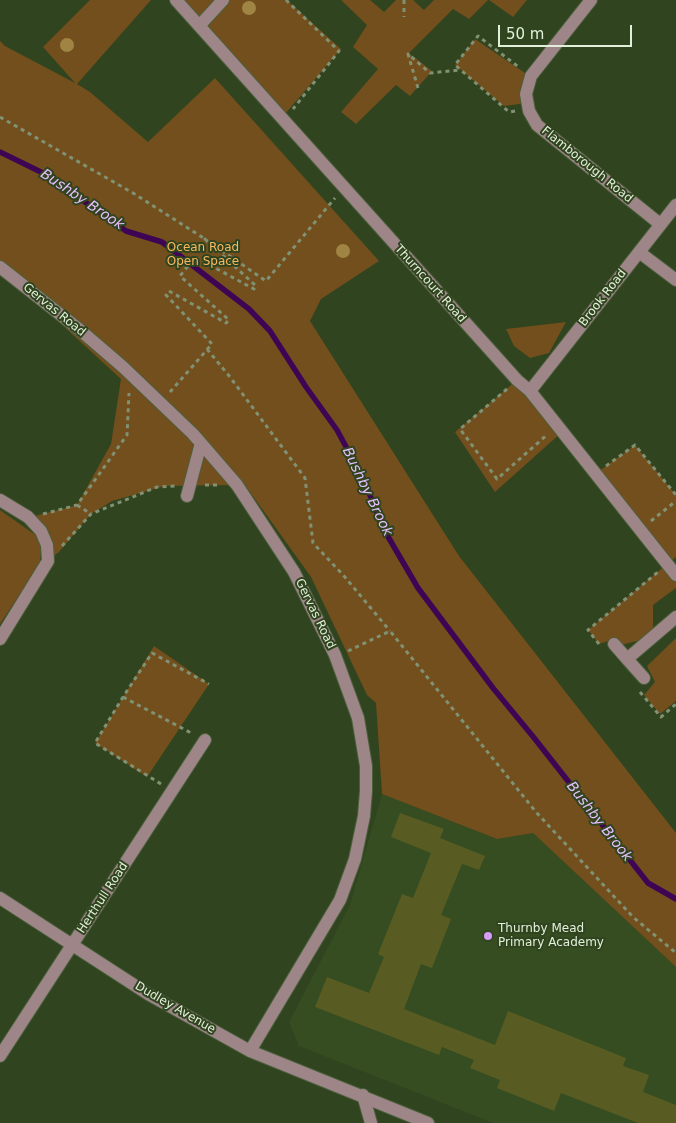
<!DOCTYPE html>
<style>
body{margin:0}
#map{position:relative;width:676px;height:1123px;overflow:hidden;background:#30441f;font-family:"DejaVu Sans",sans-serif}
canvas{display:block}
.scale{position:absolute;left:498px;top:25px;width:134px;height:22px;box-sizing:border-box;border:2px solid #e2f0d9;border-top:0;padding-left:6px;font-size:15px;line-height:18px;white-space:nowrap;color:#e2f0d9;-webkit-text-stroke:4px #30441f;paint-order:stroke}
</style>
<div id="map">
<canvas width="676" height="1123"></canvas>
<div class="scale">50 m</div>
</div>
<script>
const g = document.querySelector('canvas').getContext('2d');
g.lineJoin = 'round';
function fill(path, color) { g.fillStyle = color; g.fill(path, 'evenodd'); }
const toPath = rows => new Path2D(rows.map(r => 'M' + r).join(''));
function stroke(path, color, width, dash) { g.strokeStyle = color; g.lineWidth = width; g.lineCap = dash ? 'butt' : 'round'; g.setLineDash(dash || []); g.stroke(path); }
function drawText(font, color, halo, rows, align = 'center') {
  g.font = font + ' "DejaVu Sans",sans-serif'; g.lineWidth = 4; g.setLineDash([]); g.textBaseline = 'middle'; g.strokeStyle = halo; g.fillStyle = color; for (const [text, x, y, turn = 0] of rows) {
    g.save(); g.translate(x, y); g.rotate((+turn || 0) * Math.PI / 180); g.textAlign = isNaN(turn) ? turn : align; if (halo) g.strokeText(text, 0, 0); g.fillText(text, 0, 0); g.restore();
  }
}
const built = toPath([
 [382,794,497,839,533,833,676,967,676,1123,493,1123,299,1046,289,1022,350,905]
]);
const green = toPath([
 [90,0,151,0,77,84,90,92,148,142,215,78,379,261,321,299,310,321,459,556,676,833,676,967,533,833,497,839,382,794,376,703,367,695,311,577,242,481,237,485,165,486,112,501,91,514,59,552,48,561,31,517,77,505,111,444,121,379,0,268,0,41,5,46,75,83,43,47],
 [176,0,287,0,341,49,285,114],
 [341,0,370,0,384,12,396,0,413,0,424,10,434,0,488,0,469,19,453,9,409,53,432,71,410,96,396,85,356,124,341,112,378,69,353,47,367,25],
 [489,0,527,0,513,17],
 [475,39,528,75,527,103,504,106,455,65],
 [566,322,549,353,530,358,514,346,506,329],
 [517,380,562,432,495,492,455,432],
 [635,445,676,495,676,557,668,564,676,575,676,588,653,605,653,637,621,645,611,640,599,644,588,630,667,564,595,474],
 [0,510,37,536,41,548,40,564,0,624],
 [676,638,676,701,660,714,644,695,655,682,647,666],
 [154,646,209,684,147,777,95,743]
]);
const stream = toPath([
 [0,152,47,175,126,231,162,242,249,309,270,331,306,387,337,430,364,480,383,528,418,588,493,688,535,739,648,883,676,899]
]);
const building = toPath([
 [400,813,444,829,440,838,485,856,479,870,462,864,441,915,451,919,432,968,421,964,404,1009,495,1045,508,1011,626,1058,623,1066,649,1075,643,1092,676,1105,676,1123,638,1123,561,1093,554,1111,497,1088,500,1080,470,1068,474,1060,442,1047,439,1055,315,1007,327,977,369,993,384,957,378,954,402,894,413,898,431,853,391,837]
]);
const path = toPath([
 [286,0,339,51,293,109],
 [404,0,404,17],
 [418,88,408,54,430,73,460,70],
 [515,111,509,112,455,65,478,36,520,68],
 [0,117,133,193,205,239],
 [207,349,230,377,305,478,313,543,344,576,390,631],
 [507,389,460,429,497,479,548,434],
 [170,392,212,344,166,295,169,291,226,323,229,320,180,276,195,257,254,289,256,286,205,239,266,281,335,198],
 [606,466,635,445,676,495],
 [205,485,218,485],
 [77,505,91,514],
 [43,514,77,505,127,435,129,393],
 [651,521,676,501],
 [62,546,91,514,157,487,176,486],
 [599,644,588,630,658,572],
 [348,651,390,631,536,812,633,917,676,953],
 [640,692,661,717,676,704],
 [123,697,193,734],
 [161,784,95,743,123,697,152,653,209,684]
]);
const minor = toPath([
 [176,0,517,380,530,391,676,575],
 [591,0,531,76,526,94,529,111,537,125,660,224],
 [200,25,223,0],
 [639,252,676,280],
 [0,267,80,330,123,367,193,434,237,485,294,572,335,655,358,718,366,766,366,791,364,816,355,859,340,900,250,1051],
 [530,391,676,205],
 [187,496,201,443],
 [0,500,28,517,41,531,47,545,48,561,0,639],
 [614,644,627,659],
 [644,678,627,659,676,617],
 [0,898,148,994,250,1051,428,1123],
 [0,1056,205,740],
 [363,1095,371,1123]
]);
const trees = [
 [249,8],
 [67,45],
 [343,251]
];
const markers = [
 [488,936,5,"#d79bf9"]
];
const streetNames = [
 ["Flamborough Road",587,165,39],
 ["Thurncourt Road",430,284,48],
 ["Brook Road",603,298,-52],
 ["Gervas Road",54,310,39],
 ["Gervas Road",315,614,64],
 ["Herthull Road",103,898,-57],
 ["Dudley Avenue",175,1008,30]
];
const parkNames = [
 ["Ocean Road",203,248],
 ["Open Space",203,262]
];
const poiNames = [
 ["Thurnby Mead",498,929],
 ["Primary Academy",498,943]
];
const waterNames = [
 ["Bushby Brook",82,200,34],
 ["Bushby Brook",367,492,64],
 ["Bushby Brook",599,822,52]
];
fill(built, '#354d21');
fill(green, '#724f1c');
stroke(stream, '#3e0555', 5.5);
fill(building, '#585c23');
stroke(minor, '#4c603d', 14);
stroke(path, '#819274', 3, [4, 4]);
stroke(minor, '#9e8688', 12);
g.fillStyle = '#9f8443';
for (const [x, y] of trees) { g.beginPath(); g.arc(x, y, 7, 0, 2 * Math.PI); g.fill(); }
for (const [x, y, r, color] of markers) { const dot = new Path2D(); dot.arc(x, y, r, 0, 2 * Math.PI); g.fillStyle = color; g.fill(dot); stroke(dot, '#30441f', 2); }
drawText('12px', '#e2f0d9', '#30441f', streetNames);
drawText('12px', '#f9b860', '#30441f', parkNames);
drawText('12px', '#e2f0d9', '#30441f', poiNames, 'left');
drawText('italic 14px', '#e7bfff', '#30441f', waterNames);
</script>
